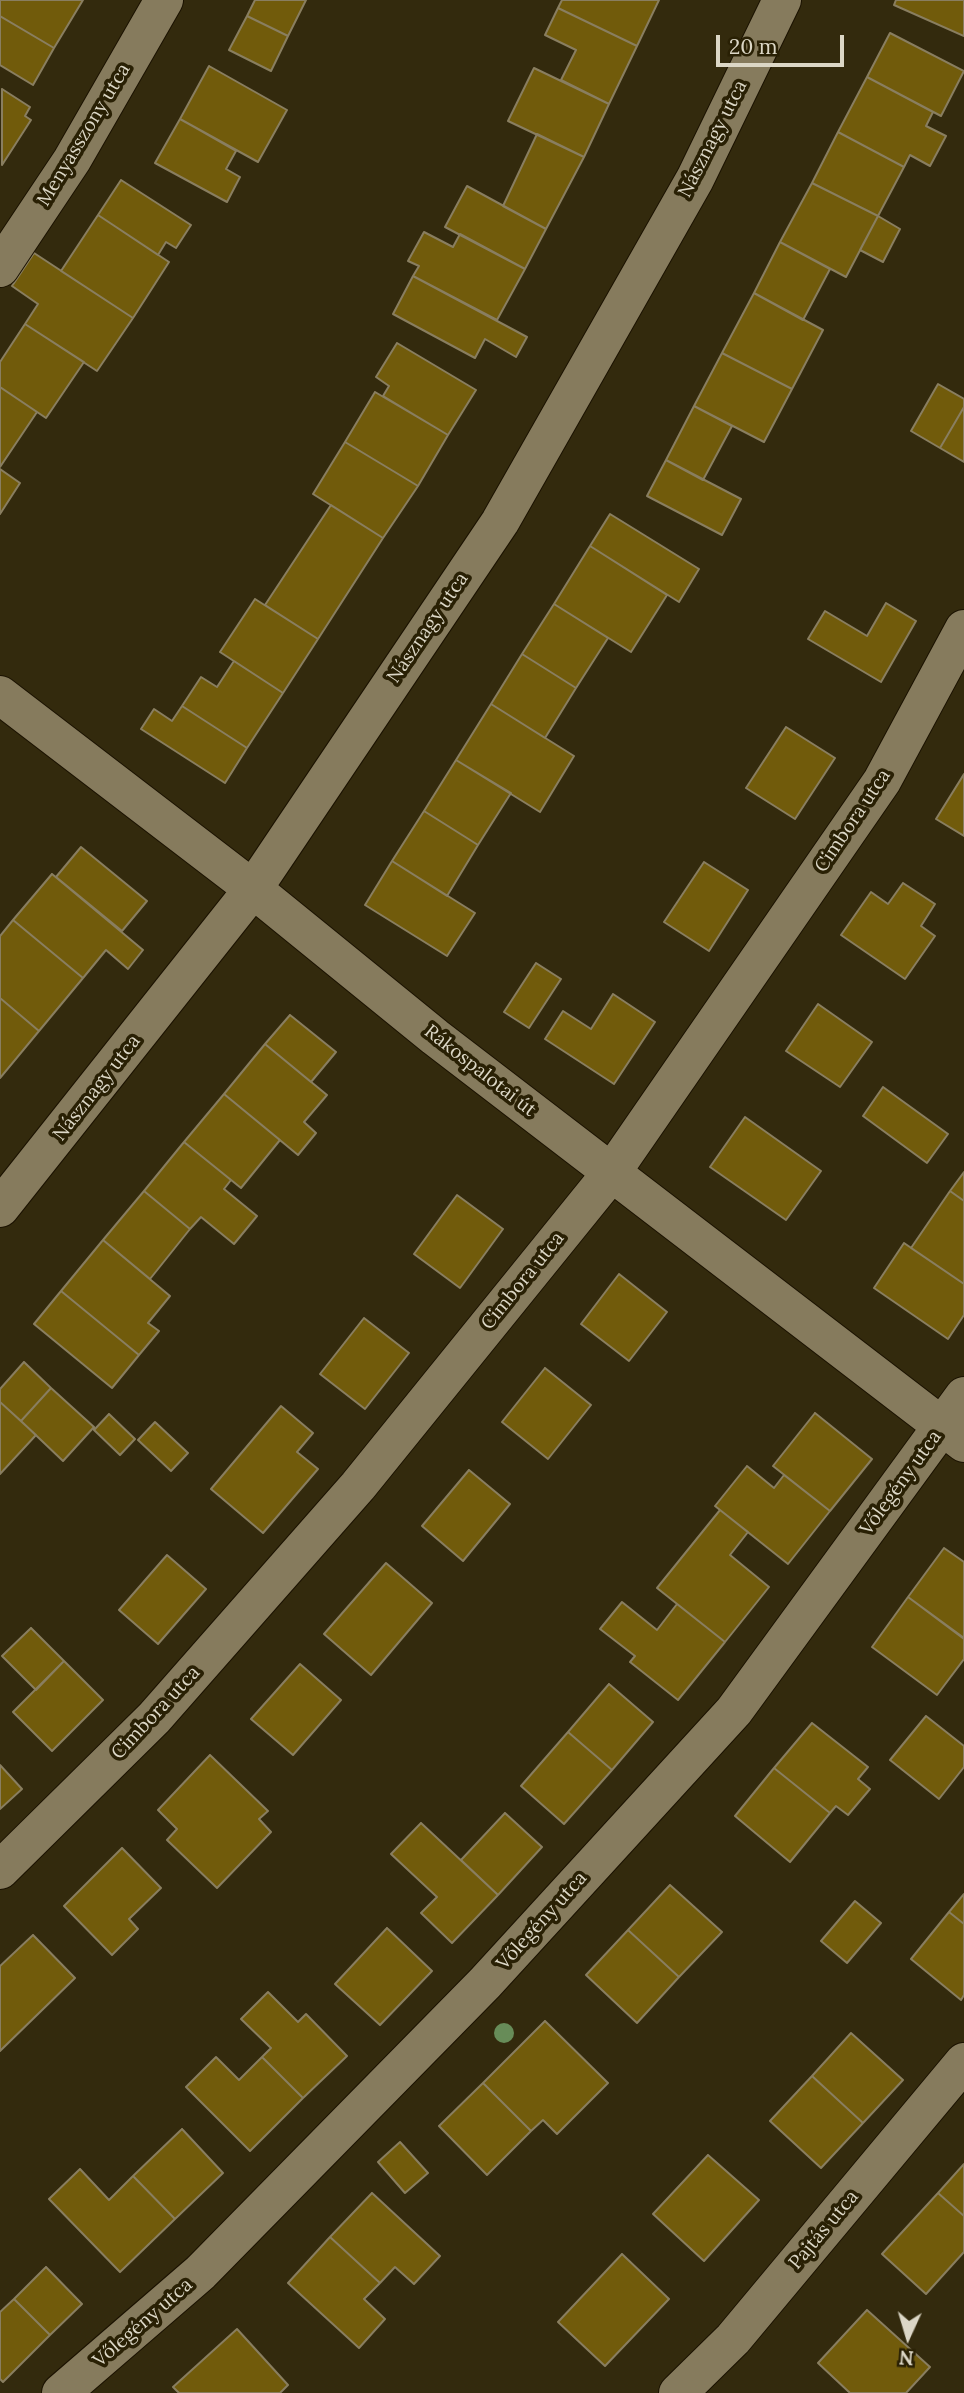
<!DOCTYPE html>
<meta charset="utf-8">
<style>
body{margin:0}
#map{position:relative;width:964px;height:2393px;overflow:hidden;background:#332a0d;font-family:Lora,serif}
canvas{display:block}
.north{position:absolute;left:873px;top:2302px;width:70px;height:70px;-webkit-text-stroke:5px #292004;paint-order:stroke;rotate:184deg;font-size:19px;font-weight:700;line-height:28px;text-align:center;color:#dcd7c6}
.north::after{content:'';display:block;margin:auto;width:24px;height:32px;background:#dcd7c6;clip-path:polygon(50% 0,100% 100%,50% 72%,0 100%)}
.scale{position:absolute;left:716px;top:35px;width:128px;height:32px;box-sizing:border-box;border:4px solid #dcd7c6;border-top:0;padding-left:9px;font-size:21px;line-height:24px;white-space:nowrap;color:#dcd7c6;-webkit-text-stroke:5px #292004;paint-order:stroke}
</style>
<div id="map">
<canvas width="964" height="2393"></canvas>
<div class="north">N</div>
<div class="scale">20 m</div>
</div>
<script>
const g = document.querySelector('canvas').getContext('2d');
g.lineJoin = 'round';
function fill(path, color) { g.fillStyle = color; g.fill(path, 'evenodd'); }
const toPath = rows => new Path2D(rows.map(r => 'M' + r).join(''));
function stroke(path, color, width, dash) { g.strokeStyle = color; g.lineWidth = width; g.lineCap = dash ? 'butt' : 'round'; g.setLineDash(dash || []); g.stroke(path); }
function drawText(font, color, halo, rows, align = 'center') {
  g.font = font + ' Lora,serif'; g.lineWidth = 7; g.setLineDash([]); g.textBaseline = 'middle'; g.strokeStyle = halo; g.fillStyle = color; for (const [text, x, y, turn = 0] of rows) {
    g.save(); g.translate(x, y); g.rotate((+turn || 0) * Math.PI / 180); g.textAlign = isNaN(turn) ? turn : align; if (halo) g.strokeText(text, 0, 0); g.fillText(text, 0, 0); g.restore();
  }
}
const building = toPath([
 [0,0,83,0,54,48,0,16,0,0],
 [255,0,306,0,288,36,247,16,255,0],
 [562,0,659,0,637,46,558,8,562,0],
 [896,0,964,0,964,36,894,5,896,0],
 [558,8,637,46,609,104,561,80,576,50,545,35,558,8],
 [0,16,54,48,33,85,0,65,0,16],
 [247,16,288,36,271,71,229,50,247,16],
 [890,33,964,71,941,116,867,77,890,33],
 [209,66,287,110,258,162,180,119,209,66],
 [534,68,609,104,584,157,508,121,534,68],
 [867,77,933,112,926,126,946,136,930,166,910,155,904,167,838,132,867,77],
 [2,89,30,107,25,116,31,120,2,165,2,89],
 [180,119,236,151,226,169,240,177,227,202,155,163,180,119],
 [838,132,904,167,878,216,812,183,838,132],
 [537,134,584,157,546,229,503,206,537,134],
 [121,180,191,225,176,248,166,242,158,255,98,215,121,180],
 [812,183,878,216,846,277,780,242,812,183],
 [467,186,546,229,525,269,445,227,467,186],
 [98,215,169,262,133,318,61,271,98,215],
 [878,216,900,229,883,262,860,250,878,216],
 [424,232,453,247,460,234,525,269,497,320,413,276,419,266,408,261,424,232],
 [780,242,830,269,803,320,754,293,780,242],
 [34,253,133,318,97,371,25,324,38,304,12,286,34,253],
 [413,276,527,337,516,357,485,339,475,358,393,314,413,276],
 [754,293,823,330,792,389,722,353,754,293],
 [25,324,84,362,46,418,0,387,0,362,25,324],
 [397,343,476,390,448,435,383,396,389,386,376,377,397,343],
 [722,353,792,389,764,442,694,406,722,353],
 [938,384,964,399,964,407,940,448,911,431,938,384],
 [0,387,37,412,0,467,0,387],
 [375,392,448,435,418,486,345,442,375,392],
 [694,406,732,426,703,480,666,460,694,406],
 [964,407,964,462,940,448,964,407],
 [345,442,418,486,383,538,313,494,345,442],
 [666,460,741,499,722,535,647,496,666,460],
 [0,469,20,483,0,514,0,469],
 [331,505,383,538,318,639,265,605,331,505],
 [610,514,699,569,679,602,590,546,610,514],
 [590,546,667,595,631,652,554,604,590,546],
 [255,599,318,639,283,693,220,652,255,599],
 [886,603,916,621,881,682,808,639,825,611,867,636,886,603],
 [554,604,608,638,576,688,522,654,554,604],
 [522,654,576,688,545,738,491,704,522,654],
 [234,661,283,693,247,748,182,706,201,677,217,687,234,661],
 [491,704,574,756,540,812,456,760,491,704],
 [182,706,247,748,225,783,141,729,154,709,172,721,182,706],
 [786,727,835,758,795,819,746,788,786,727],
 [456,760,511,793,478,845,424,811,456,760],
 [964,774,964,836,936,819,964,774],
 [424,811,478,845,447,896,392,861,424,811],
 [81,847,147,901,122,931,56,877,81,847],
 [392,861,475,913,447,956,365,905,392,861],
 [704,862,748,890,709,951,664,922,704,862],
 [52,874,143,950,128,969,106,950,83,978,13,920,52,874],
 [903,883,935,904,921,926,935,936,905,979,841,935,871,892,888,904,903,883],
 [13,920,83,978,39,1031,0,998,0,936,13,920],
 [536,963,561,979,529,1028,504,1012,536,963],
 [613,994,655,1022,614,1084,545,1039,563,1011,591,1029,613,994],
 [0,998,39,1031,0,1078,0,998],
 [818,1004,872,1042,840,1087,786,1051,818,1004],
 [290,1015,336,1052,311,1082,265,1044,290,1015],
 [265,1044,327,1095,304,1122,316,1133,298,1155,224,1094,265,1044],
 [883,1087,948,1134,927,1163,863,1116,883,1087],
 [224,1094,280,1140,241,1188,184,1142,224,1094],
 [745,1117,821,1171,786,1220,710,1167,745,1117],
 [184,1142,231,1180,224,1189,257,1216,234,1244,201,1217,190,1229,144,1191,184,1142],
 [964,1172,964,1201,950,1191,964,1172],
 [144,1191,190,1229,150,1279,103,1240,144,1191],
 [950,1191,964,1201,964,1284,911,1248,950,1191],
 [457,1195,503,1229,460,1288,414,1254,457,1195],
 [103,1240,170,1296,148,1323,159,1331,139,1355,61,1291,103,1240],
 [904,1243,964,1284,964,1315,948,1339,874,1288,904,1243],
 [619,1274,667,1312,629,1361,581,1324,619,1274],
 [61,1291,139,1355,112,1388,34,1324,61,1291],
 [364,1318,409,1353,365,1409,320,1374,364,1318],
 [24,1362,51,1388,21,1421,0,1402,0,1389,24,1362],
 [545,1368,591,1405,548,1459,502,1422,545,1368],
 [51,1388,94,1427,63,1461,21,1421,51,1388],
 [0,1402,36,1435,0,1474,0,1402],
 [281,1406,313,1433,297,1452,318,1469,263,1533,211,1489,281,1406],
 [815,1413,872,1459,830,1511,773,1466,815,1413],
 [109,1414,135,1439,120,1455,94,1430,109,1414],
 [155,1422,188,1453,171,1471,138,1440,155,1422],
 [747,1466,774,1488,784,1475,830,1511,788,1564,715,1506,747,1466],
 [469,1470,510,1504,463,1561,422,1526,469,1470],
 [720,1510,748,1532,730,1555,769,1587,725,1642,657,1588,720,1510],
 [944,1548,964,1562,964,1638,908,1597,944,1548],
 [167,1555,206,1589,158,1644,119,1610,167,1555],
 [386,1563,432,1603,371,1675,324,1634,386,1563],
 [908,1597,964,1639,964,1659,937,1695,872,1647,908,1597],
 [622,1602,657,1630,677,1604,725,1642,678,1700,630,1662,635,1656,600,1629,622,1602],
 [31,1628,64,1661,36,1690,2,1656,31,1628],
 [64,1661,103,1700,52,1751,13,1712,64,1661],
 [300,1664,341,1700,293,1755,251,1719,300,1664],
 [609,1684,653,1722,612,1770,568,1732,609,1684],
 [926,1716,964,1746,964,1767,939,1799,890,1760,926,1716],
 [812,1723,868,1767,858,1779,870,1789,848,1815,836,1806,830,1813,774,1768,812,1723],
 [568,1732,612,1770,564,1824,521,1786,568,1732],
 [210,1755,268,1811,259,1819,271,1832,217,1888,167,1840,177,1829,158,1810,210,1755],
 [0,1765,22,1789,0,1809,0,1765],
 [774,1768,830,1813,790,1862,735,1816,774,1768],
 [505,1813,542,1847,498,1895,461,1860,505,1813],
 [421,1823,498,1895,452,1943,421,1913,437,1897,391,1854,421,1823],
 [122,1848,161,1888,129,1919,138,1929,112,1955,64,1906,122,1848],
 [670,1885,722,1932,679,1977,628,1930,670,1885],
 [964,1894,964,1924,949,1912,964,1894],
 [855,1901,881,1923,847,1963,821,1941,855,1901],
 [949,1912,964,1924,964,1995,961,2000,911,1959,949,1912],
 [387,1928,432,1971,380,2025,335,1984,387,1928],
 [628,1930,679,1977,637,2023,586,1975,628,1930],
 [33,1935,75,1978,0,2051,0,1966,33,1935],
 [268,1992,298,2022,306,2014,347,2056,303,2098,262,2057,271,2048,241,2019,268,1992],
 [545,2021,608,2083,557,2134,543,2120,531,2131,483,2083,545,2021],
 [851,2033,903,2080,863,2123,812,2076,851,2033],
 [216,2057,239,2080,262,2057,303,2098,250,2151,186,2087,216,2057],
 [812,2076,863,2123,821,2168,770,2121,812,2076],
 [483,2083,531,2131,487,2175,439,2126,483,2083],
 [182,2129,223,2173,175,2219,133,2176,182,2129],
 [400,2142,428,2173,405,2193,378,2162,400,2142],
 [708,2155,759,2200,704,2261,653,2214,708,2155],
 [964,2164,964,2216,938,2193,964,2164],
 [80,2169,109,2200,133,2176,175,2219,120,2272,49,2199,80,2169],
 [372,2193,440,2256,414,2284,395,2267,380,2283,330,2237,372,2193],
 [938,2193,964,2216,964,2252,926,2294,882,2254,938,2193],
 [330,2237,380,2283,364,2299,385,2319,359,2348,288,2283,330,2237],
 [622,2254,669,2299,605,2366,558,2322,622,2254],
 [46,2267,82,2304,50,2335,14,2299,46,2267],
 [14,2299,50,2335,3,2382,0,2379,0,2312,14,2299],
 [867,2310,930,2367,906,2393,850,2393,818,2363,867,2310],
 [237,2329,288,2385,280,2393,179,2393,173,2387,237,2329]
]);
const minor = toPath([
 [0,268,72,160,164,0],
 [0,695,253,889,435,1037,964,1443],
 [0,1208,253,889,500,522,695,179,782,0],
 [0,1870,154,1718,358,1486,612,1172,882,781,964,629],
 [61,2393,201,2272,485,1983,734,1711,964,1396],
 [678,2393,733,2339,964,2062]
]);
const trees = [
 [504,2033]
];
const streetNames = [
 ["Menyasszony utca",84,135,-59],
 ["Násznagy utca",713,139,-63],
 ["Násznagy utca",428,628,-56],
 ["Cimbora utca",853,821,-56],
 ["Rákospalotai út",480,1071,38],
 ["Násznagy utca",97,1088,-52],
 ["Cimbora utca",523,1281,-51],
 ["Vőlegény utca",901,1483,-54],
 ["Cimbora utca",156,1713,-47],
 ["Vőlegény utca",542,1921,-48],
 ["Pajtás utca",824,2230,-50],
 ["Vőlegény utca",143,2323,-41]
];
fill(building, '#715b0b');
stroke(building, '#897e60', 2);
stroke(minor, '#1b1200', 40);
stroke(minor, '#867b5d', 38);
g.fillStyle = '#678c58';
for (const [x, y] of trees) { g.beginPath(); g.arc(x, y, 10, 0, 2 * Math.PI); g.fill(); }
drawText('19px', '#dcd7c6', '#292004', streetNames);
</script>
